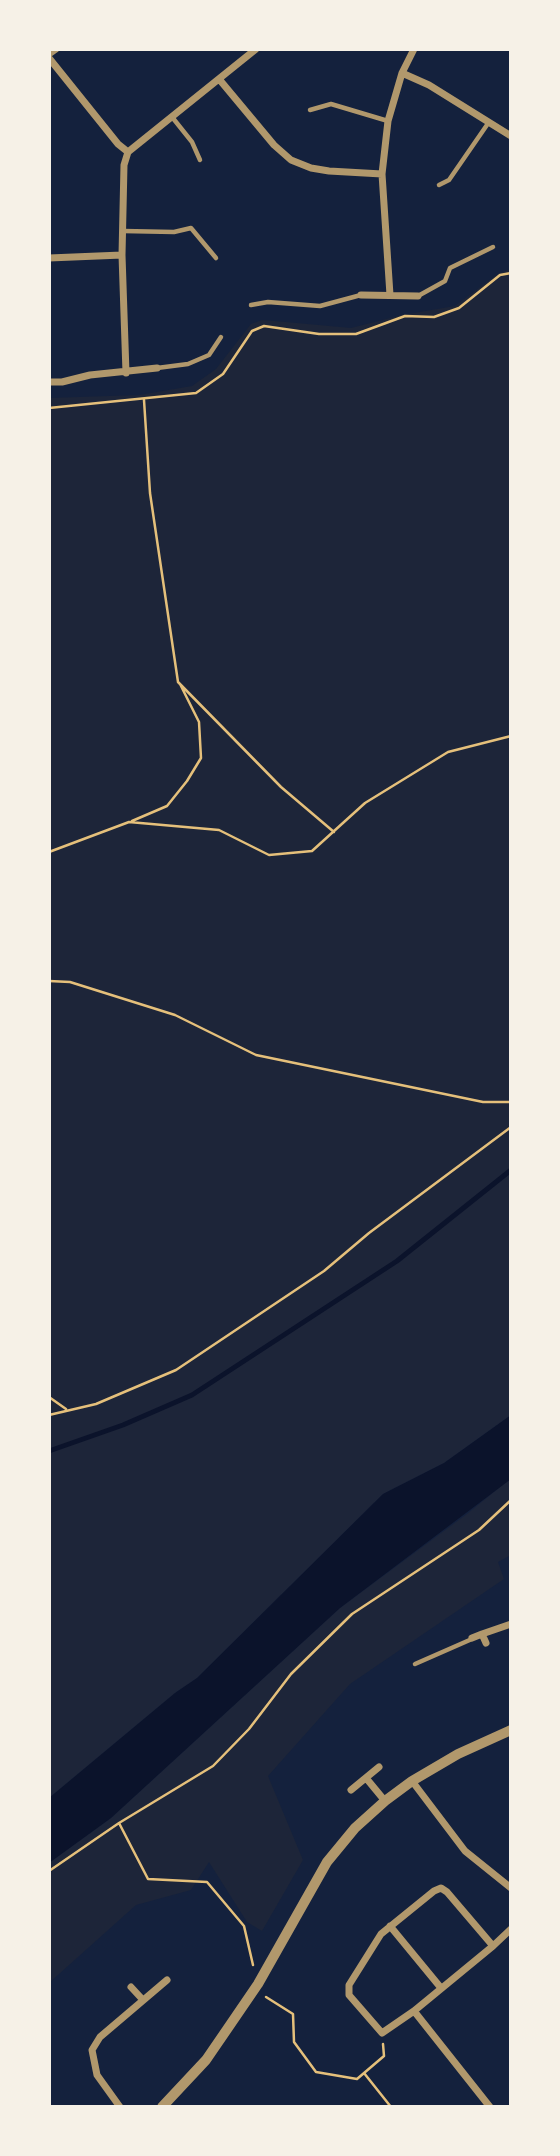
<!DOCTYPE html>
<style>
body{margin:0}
#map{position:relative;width:560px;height:2156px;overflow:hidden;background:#14213d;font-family:Commissioner,sans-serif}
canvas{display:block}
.frame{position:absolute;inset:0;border:51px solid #f6f1e7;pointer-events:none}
</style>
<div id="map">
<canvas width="560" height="2156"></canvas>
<div class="frame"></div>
</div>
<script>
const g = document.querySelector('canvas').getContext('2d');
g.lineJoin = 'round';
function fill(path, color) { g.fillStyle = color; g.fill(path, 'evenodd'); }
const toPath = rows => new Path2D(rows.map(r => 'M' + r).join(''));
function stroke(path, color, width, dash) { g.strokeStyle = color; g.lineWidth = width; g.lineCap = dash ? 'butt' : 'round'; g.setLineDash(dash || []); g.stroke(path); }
const green = toPath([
 [511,269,511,1415,444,1463,383,1494,197,1678,175,1693,49,1798,49,398,139,395,192,386,216,369,251,324,262,320,275,321,351,328,402,315,455,306,499,273],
 [511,1478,511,1555,498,1562,504,1579,350,1684,268,1776,303,1860,262,1931,247,1922,209,1862,191,1890,136,1905,49,1983,49,1863,111,1818,340,1608,467,1514]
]);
const water = toPath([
 [511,1415,511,1479,340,1608,111,1818,49,1863,49,1798,175,1693,197,1678,383,1494,444,1463]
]);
const stream = toPath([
 [49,1451,123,1425,192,1395,397,1261,511,1170]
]);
const path = toPath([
 [144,400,150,493,178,682,281,787,334,832],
 [49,408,196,393,223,374,252,331,264,326,319,334,356,334,405,316,434,317,459,308,500,275,511,273],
 [132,821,167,806,187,781,201,758,199,722,180,684],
 [49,852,129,822,219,830,269,855,312,851,365,803,448,752,511,736],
 [49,981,70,982,175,1015,256,1055,483,1102,511,1102],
 [49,1397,66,1409],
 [49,1415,96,1404,176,1370,324,1271,369,1233,511,1127],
 [119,1823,148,1879,207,1882,244,1926,253,1965],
 [49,1871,119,1823,213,1766,249,1729,291,1674,352,1614,479,1530,511,1500],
 [266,1997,293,2014,294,2042,316,2072,357,2079,384,2056,383,2044],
 [364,2073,391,2107]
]);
const service = toPath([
 [310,110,331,104,388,121],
 [172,117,192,142,200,160],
 [439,185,449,180,489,122],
 [123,231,174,232,191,228,216,258],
 [418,296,445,281,450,268,493,247],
 [251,305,268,302,320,306,361,295],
 [157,368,188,364,209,355,221,337],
 [415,1664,472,1639]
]);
const minor = toPath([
 [49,54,56,49],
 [49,58,118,144,128,152],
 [402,73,429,85,511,136],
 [219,79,274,145,291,160,311,168,329,171,382,174],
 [49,258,122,255],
 [361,295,418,296],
 [390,295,382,174,388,121,402,73,414,49],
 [126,373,122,255,124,165,128,152,256,49],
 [49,382,62,382,90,375,157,368],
 [472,1638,482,1634],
 [486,1643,482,1634,511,1624],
 [366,1778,385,1801],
 [412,1781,465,1851,511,1888],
 [351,1790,379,1767],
 [390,1926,441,1988],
 [493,1946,447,1892,441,1888,434,1891,381,1934,349,1985,349,1995,382,2033,414,2011,493,1946,511,1929],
 [131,1987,143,2000],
 [414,2011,490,2107],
 [120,2107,97,2075,92,2050,100,2037,167,1980]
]);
const tertiary = toPath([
 [162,2107,206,2060,230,2025,258,1984,327,1862,355,1828,385,1801,412,1781,458,1754,511,1730]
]);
fill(green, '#1d2539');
fill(water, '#0b132b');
stroke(stream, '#0b132b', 5);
stroke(path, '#e5c07b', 2.5);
stroke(service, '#b1986c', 4.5);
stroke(minor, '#b1986c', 7);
stroke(tertiary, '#b1986c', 10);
</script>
